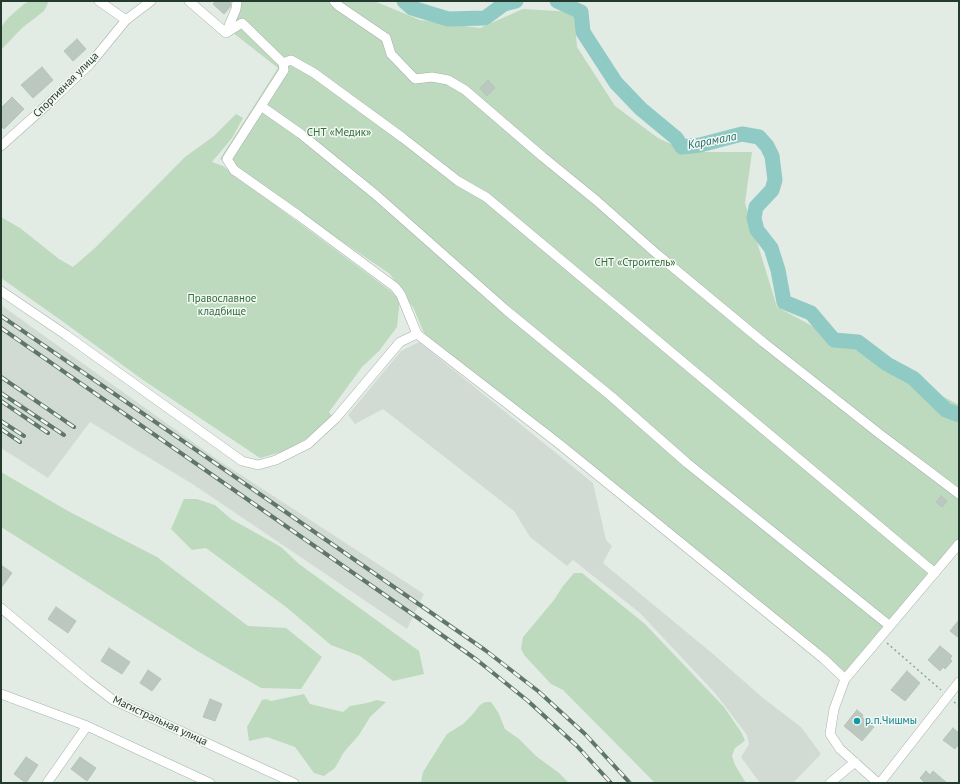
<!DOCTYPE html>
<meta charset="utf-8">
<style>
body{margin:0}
#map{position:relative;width:960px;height:784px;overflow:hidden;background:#e3ebe5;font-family:"PT Sans",sans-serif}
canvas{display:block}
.frame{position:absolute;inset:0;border:2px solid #243a2e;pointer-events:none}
</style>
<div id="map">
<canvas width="960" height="784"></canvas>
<div class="frame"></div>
</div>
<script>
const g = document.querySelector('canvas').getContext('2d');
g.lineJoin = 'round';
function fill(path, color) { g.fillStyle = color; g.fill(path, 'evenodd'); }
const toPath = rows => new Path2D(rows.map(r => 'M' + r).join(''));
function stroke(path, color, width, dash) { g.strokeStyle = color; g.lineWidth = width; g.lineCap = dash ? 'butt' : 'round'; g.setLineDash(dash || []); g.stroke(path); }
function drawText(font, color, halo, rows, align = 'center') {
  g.font = font + ' "PT Sans",sans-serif'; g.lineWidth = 3; g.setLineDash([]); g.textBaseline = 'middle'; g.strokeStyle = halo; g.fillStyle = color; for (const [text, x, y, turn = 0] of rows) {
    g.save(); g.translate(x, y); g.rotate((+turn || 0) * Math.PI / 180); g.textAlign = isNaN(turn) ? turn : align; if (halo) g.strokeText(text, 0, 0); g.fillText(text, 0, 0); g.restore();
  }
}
const built = toPath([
 [1,305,218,460,424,594,407,629,194,485,90,422,48,478,1,448],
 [419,342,593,483,606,540,612,546,603,563,713,654,763,698,801,727,821,754,793,783,760,783,741,757,749,744,747,735,715,693,640,613,573,560,567,566,530,537,514,511,383,409,355,424,348,415,401,351]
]);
const green = toPath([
 [30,1,49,1,44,11,22,28,1,50,1,27,8,18,24,4],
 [241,1,374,1,420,20,480,28,523,9,574,12,577,47,615,106,658,138,688,152,752,152,745,203,777,307,959,405,959,544,846,673,424,333,414,309,390,274,220,159,278,68,232,32],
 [236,114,243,118,232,138,212,162,223,166,400,298,397,327,379,351,362,367,329,412,332,416,313,435,285,451,260,458,143,380,62,321,1,278,1,217,20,228,59,259,73,267,96,247,185,157,214,136],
 [1,472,68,511,157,557,248,626,286,628,322,657,301,689,261,688,199,652,1,527],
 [184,499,197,499,215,505,231,519,281,547,299,564,419,651,424,674,393,681,360,656,331,645,286,607,206,548,192,550,171,529],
 [574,573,582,573,645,624,724,707,741,732,745,740,742,743,735,748,732,756,735,765,746,783,655,783,563,690,551,684,525,656,521,649,523,637,554,600,563,586],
 [304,694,310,704,343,712,350,706,367,703,377,700,386,702,370,717,359,735,344,752,335,768,324,776,314,773,295,747,267,737,249,741,247,727,262,700,266,699,271,701],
 [485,702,491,702,498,712,505,729,519,739,536,756,559,773,569,783,421,783,423,772,447,734,463,724,472,715,480,705]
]);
const river = toPath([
 [404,1,412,8,448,19,485,18,504,4,516,1],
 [557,1,581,12,583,32,616,83,641,109,676,138,682,147,700,145,742,134,759,137,767,146,772,156,775,180,772,190,756,207,754,218,757,230,771,248,778,270,784,302,811,313,834,340,858,342,887,364,913,378,946,410,959,415]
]);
const building = toPath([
 [216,1,231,1,230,7,224,14,213,4,216,1],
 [77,39,86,49,73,61,64,51,77,39],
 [42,67,53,80,33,98,21,85,42,67],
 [488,80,495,88,487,96,480,88,488,80],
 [12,97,24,109,4,129,1,126,1,108,12,97],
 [941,496,947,501,942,507,936,502,941,496],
 [1,565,12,573,1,588,1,565],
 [56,607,76,621,68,633,48,619,56,607],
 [959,620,959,638,950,631,959,620],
 [940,646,952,656,950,659,952,661,945,669,943,667,940,671,928,660,940,646],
 [109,648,130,662,122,674,101,661,109,648],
 [148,670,161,679,152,691,140,683,148,670],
 [907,671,920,683,905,701,891,690,907,671],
 [210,699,222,704,215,721,203,717,210,699],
 [857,710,863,715,862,717,874,727,862,741,844,726,857,710],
 [953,728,959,733,959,744,955,749,943,740,953,728],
 [26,757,38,765,26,783,14,774,26,757],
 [80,757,96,768,87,781,71,769,80,757],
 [926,771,930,775,933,771,947,783,925,783,920,778,926,771]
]);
const path = toPath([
 [887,643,941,690],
 [954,702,959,706]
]);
const minor = toPath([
 [99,1,126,20,151,1],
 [189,1,226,33],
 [237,1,236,9,226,33,242,23,283,63,284,70,227,159,234,170,298,215,395,287,401,295,417,334],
 [334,1,339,6,386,38,391,54,415,79,432,77,448,80,465,90,543,157,597,201,658,255,763,342,881,435,959,494],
 [283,63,291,60,314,73,403,138,458,181,486,197,935,573],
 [261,106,301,134,376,195,506,310,612,397,687,463,890,626],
 [1,146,48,104,90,64,126,20],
 [1,291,66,335,242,461,258,465,276,460,308,444,336,418,400,342,417,334,558,443,824,659,845,679],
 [1,608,87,680,113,700,294,783],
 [1,694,87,726,210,783],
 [47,783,87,726],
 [830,783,855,762],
 [878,783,840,749,830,734,834,709,845,679,959,544],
 [880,783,959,682]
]);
const rail = toPath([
 [1,316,199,452,485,650,538,691,585,734,630,783],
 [1,328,418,618,477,660,528,701,577,746,611,783],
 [1,377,74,427],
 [1,393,64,435],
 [1,401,48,433],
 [1,421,24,436],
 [1,429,20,442]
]);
const markers = [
 [857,721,4,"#0f9aa8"]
];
const streetNames = [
 ["Спортивная улица",66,85,-45],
 ["Магистральная улица",160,721,25]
];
const parkNames = [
 ["СНТ «Медик»",339,133],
 ["СНТ «Строитель»",635,263],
 ["Православное",222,299],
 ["кладбище",222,312]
];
const cultureNames = [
 ["р.п.Чишмы",865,721]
];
const waterNames = [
 ["Карамала",712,141,-11]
];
fill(built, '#d1dbd4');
fill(green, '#bedabe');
stroke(river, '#90cac4', 15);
fill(building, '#bbc8c0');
stroke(building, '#b6c4ba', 1);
stroke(minor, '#a6b2aa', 10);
stroke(path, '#86ab96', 1.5, [2, 3]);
stroke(minor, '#fff', 9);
stroke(rail, '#5f7669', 4);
stroke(rail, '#f3f8f4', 2.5, [8]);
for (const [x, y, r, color] of markers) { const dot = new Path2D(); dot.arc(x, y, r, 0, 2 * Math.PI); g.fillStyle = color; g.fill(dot); stroke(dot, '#f3f8f4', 1.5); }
drawText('11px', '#243a2e', '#f3f8f4', streetNames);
drawText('11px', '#336d3a', '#f3f8f4', parkNames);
drawText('11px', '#0d838f', '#f3f8f4', cultureNames, 'left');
drawText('italic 12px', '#247069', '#f3f8f4', waterNames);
</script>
